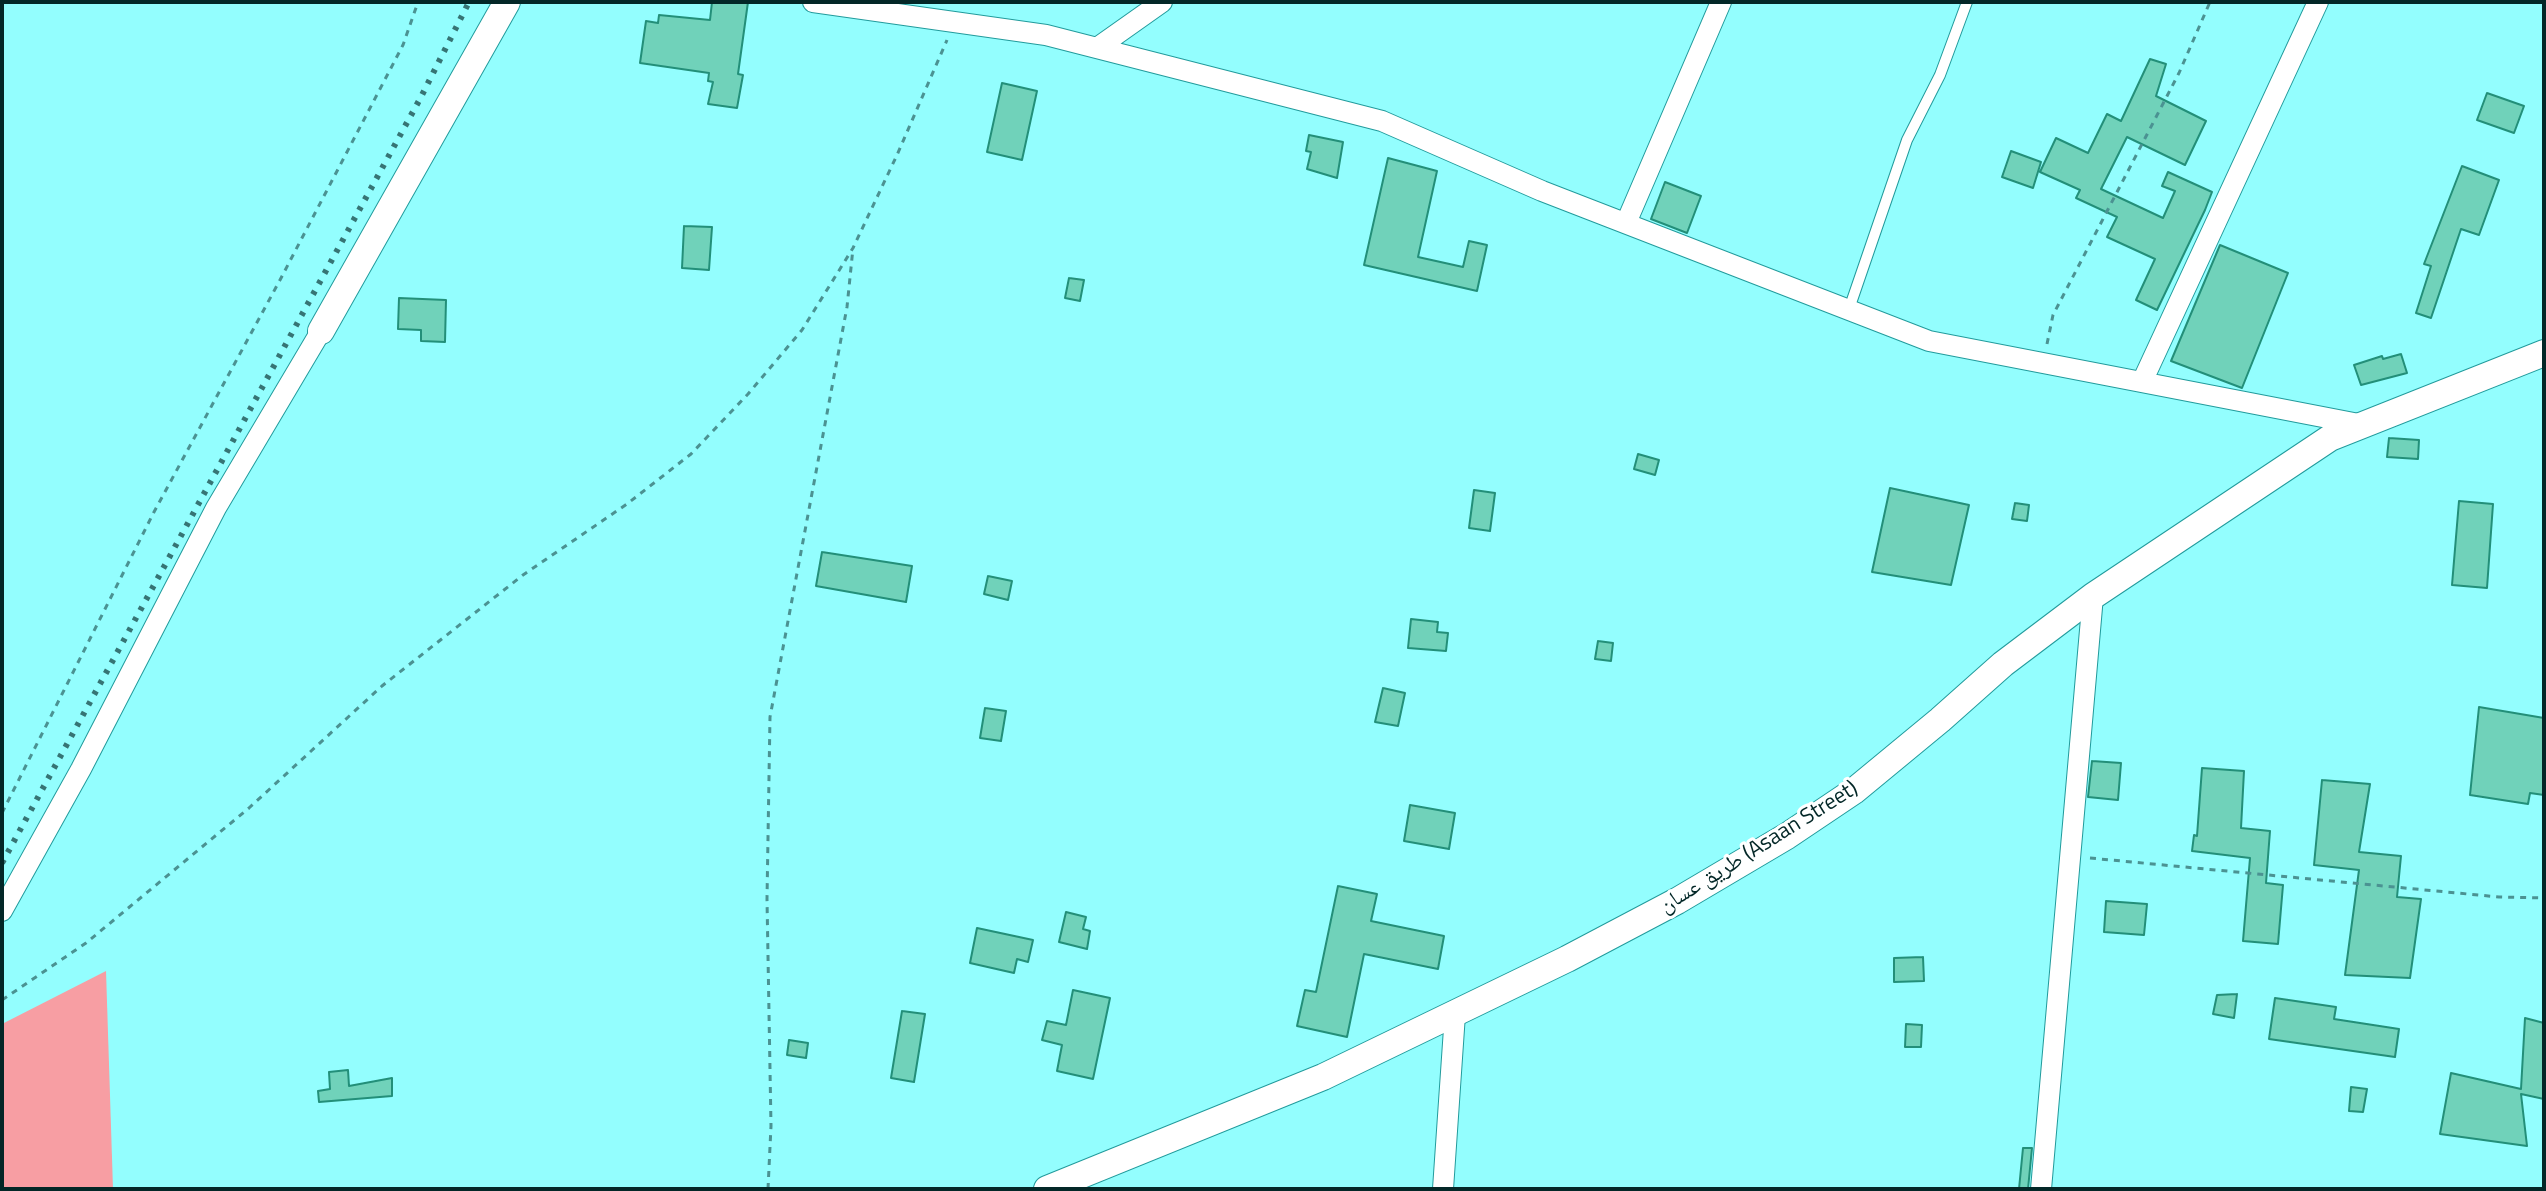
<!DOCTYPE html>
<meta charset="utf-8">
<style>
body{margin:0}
#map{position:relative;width:2546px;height:1191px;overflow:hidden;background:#93fefe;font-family:"Titillium Web",sans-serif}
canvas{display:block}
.frame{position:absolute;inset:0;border:4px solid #032727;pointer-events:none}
</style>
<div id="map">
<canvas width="2546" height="1191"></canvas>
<div class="frame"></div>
</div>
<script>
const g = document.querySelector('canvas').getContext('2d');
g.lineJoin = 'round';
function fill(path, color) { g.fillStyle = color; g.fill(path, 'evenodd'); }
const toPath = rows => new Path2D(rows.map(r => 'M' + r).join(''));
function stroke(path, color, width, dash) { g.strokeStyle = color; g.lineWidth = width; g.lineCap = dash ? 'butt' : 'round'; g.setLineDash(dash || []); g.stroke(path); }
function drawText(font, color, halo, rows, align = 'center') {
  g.font = font + ' "Titillium Web","Noto Naskh Arabic",sans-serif'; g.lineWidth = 6; g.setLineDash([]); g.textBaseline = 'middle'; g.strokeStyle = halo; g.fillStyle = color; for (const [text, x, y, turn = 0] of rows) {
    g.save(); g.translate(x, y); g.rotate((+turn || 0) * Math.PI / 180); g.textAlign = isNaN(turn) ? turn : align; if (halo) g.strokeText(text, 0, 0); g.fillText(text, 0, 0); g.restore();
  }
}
const green = toPath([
 [106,971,113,1189,2,1189,2,1024]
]);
const building = toPath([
 [712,2,748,2,738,74,743,75,737,108,708,104,713,82,708,81,709,73,640,63,646,21,658,23,659,15,710,20,712,2],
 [2150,59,2166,64,2156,96,2206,121,2185,165,2127,137,2101,189,2163,218,2175,191,2162,186,2168,172,2212,192,2205,210,2157,310,2136,300,2155,259,2107,237,2117,217,2076,198,2080,190,2040,172,2056,138,2088,153,2107,114,2121,121,2150,59],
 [1002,83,1037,91,1022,160,987,152,1002,83],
 [2487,93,2524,106,2514,133,2477,120,2487,93],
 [1309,135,1343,142,1337,178,1307,169,1311,152,1306,151,1309,135],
 [2011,151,2041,162,2033,188,2002,177,2011,151],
 [1388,158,1437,171,1418,257,1463,267,1469,241,1487,245,1477,291,1364,265,1388,158],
 [2462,166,2499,180,2479,235,2461,229,2431,318,2416,313,2431,266,2424,264,2462,166],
 [1665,182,1701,196,1687,233,1651,219,1665,182],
 [684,226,712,227,709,270,682,268,684,226],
 [2220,245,2288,273,2242,388,2171,361,2220,245],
 [1069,278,1084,280,1080,301,1065,298,1069,278],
 [399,298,446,300,445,342,421,341,421,330,398,329,399,298],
 [2401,354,2407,373,2361,385,2354,365,2382,356,2383,359,2401,354],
 [2389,438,2419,440,2418,459,2387,457,2389,438],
 [1638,454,1659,460,1655,475,1634,469,1638,454],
 [1890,488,1969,505,1951,585,1872,572,1890,488],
 [1474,490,1495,493,1490,531,1469,528,1474,490],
 [2459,501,2493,504,2487,588,2452,585,2459,501],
 [2015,503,2029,505,2027,521,2012,519,2015,503],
 [822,552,912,566,906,602,816,586,822,552],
 [988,576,1012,581,1008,600,984,594,988,576],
 [1411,619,1438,622,1437,632,1448,633,1446,651,1408,648,1411,619],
 [1598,641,1613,643,1611,661,1595,659,1598,641],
 [1383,688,1405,693,1398,726,1375,722,1383,688],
 [2479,707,2544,718,2544,795,2530,793,2528,804,2470,795,2479,707],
 [985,708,1006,711,1001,741,980,738,985,708],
 [2092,761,2121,763,2118,800,2088,797,2092,761],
 [2202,768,2244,771,2241,828,2270,831,2266,883,2283,885,2278,944,2243,941,2250,858,2192,851,2194,835,2197,836,2202,768],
 [2322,780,2370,784,2359,852,2401,856,2397,897,2421,899,2410,978,2345,975,2359,870,2314,865,2322,780],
 [1410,805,1455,813,1449,849,1404,841,1410,805],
 [1338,886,1377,894,1371,921,1444,936,1438,969,1364,954,1347,1037,1297,1026,1305,990,1316,992,1338,886],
 [2106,901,2147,904,2144,935,2104,932,2106,901],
 [1066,912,1086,917,1083,929,1090,931,1087,949,1059,942,1066,912],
 [977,928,1033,940,1028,962,1017,959,1014,973,970,963,977,928],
 [1923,957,1924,981,1894,982,1894,958,1923,957],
 [1073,990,1110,998,1093,1079,1057,1071,1062,1045,1042,1040,1047,1021,1066,1025,1073,990],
 [2237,994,2234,1018,2213,1014,2217,995,2237,994],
 [2275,998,2336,1007,2334,1019,2399,1029,2395,1057,2269,1039,2275,998],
 [902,1011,925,1014,914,1082,891,1078,902,1011],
 [2525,1018,2544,1023,2544,1099,2521,1094,2527,1146,2440,1134,2451,1073,2521,1089,2525,1018],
 [1906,1024,1922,1025,1921,1047,1905,1047,1906,1024],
 [789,1040,808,1043,806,1058,787,1055,789,1040],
 [348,1070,349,1086,392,1078,392,1096,319,1102,318,1091,330,1089,329,1072,348,1070],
 [2351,1087,2367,1089,2363,1112,2349,1111,2351,1087],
 [2023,1148,2032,1148,2028,1189,2019,1189,2023,1148]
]);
const path = toPath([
 [2047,344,2053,315,2179,73,2210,2],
 [2,813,154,512,280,280,403,45,418,2],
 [2090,858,2499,897,2544,898],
 [2,1000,86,943,249,808,382,686,523,575,627,504,691,454,748,394,802,330,853,248,897,155,947,40],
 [768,1189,771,1126,767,899,770,717,847,307,853,248]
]);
const service = toPath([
 [1849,309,1907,140,1940,75,1967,2]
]);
const minor = toPath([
 [813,2,1046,35,1382,121,1542,191,1929,341,2364,425],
 [1097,48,1162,2],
 [1626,223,1721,2],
 [2142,382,2318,2],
 [2,911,81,769,216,508,321,331],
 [1443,1189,1455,1014],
 [2041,1189,2093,596]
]);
const tertiary = toPath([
 [321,331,507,2],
 [1047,1189,1323,1077,1567,959,1677,901,1787,836,1854,791,1940,720,2003,664,2093,596,2330,438,2544,353]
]);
const rail = toPath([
 [2,863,421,97,469,2]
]);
const streetNames = [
 ["طريق عسان (Asaan Street)",1759,848,-32]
];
fill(green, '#f79ea3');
fill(building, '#70d2ba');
stroke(building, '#238f79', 2);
stroke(service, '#229b9c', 12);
stroke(minor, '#229b9c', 22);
stroke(tertiary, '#229b9c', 28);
stroke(path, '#4b9292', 3, [6, 6]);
stroke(service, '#fff', 10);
stroke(minor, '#fff', 20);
stroke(tertiary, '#fff', 26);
stroke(rail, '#367474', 6, [4, 8]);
drawText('22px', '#032727', '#fff', streetNames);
</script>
